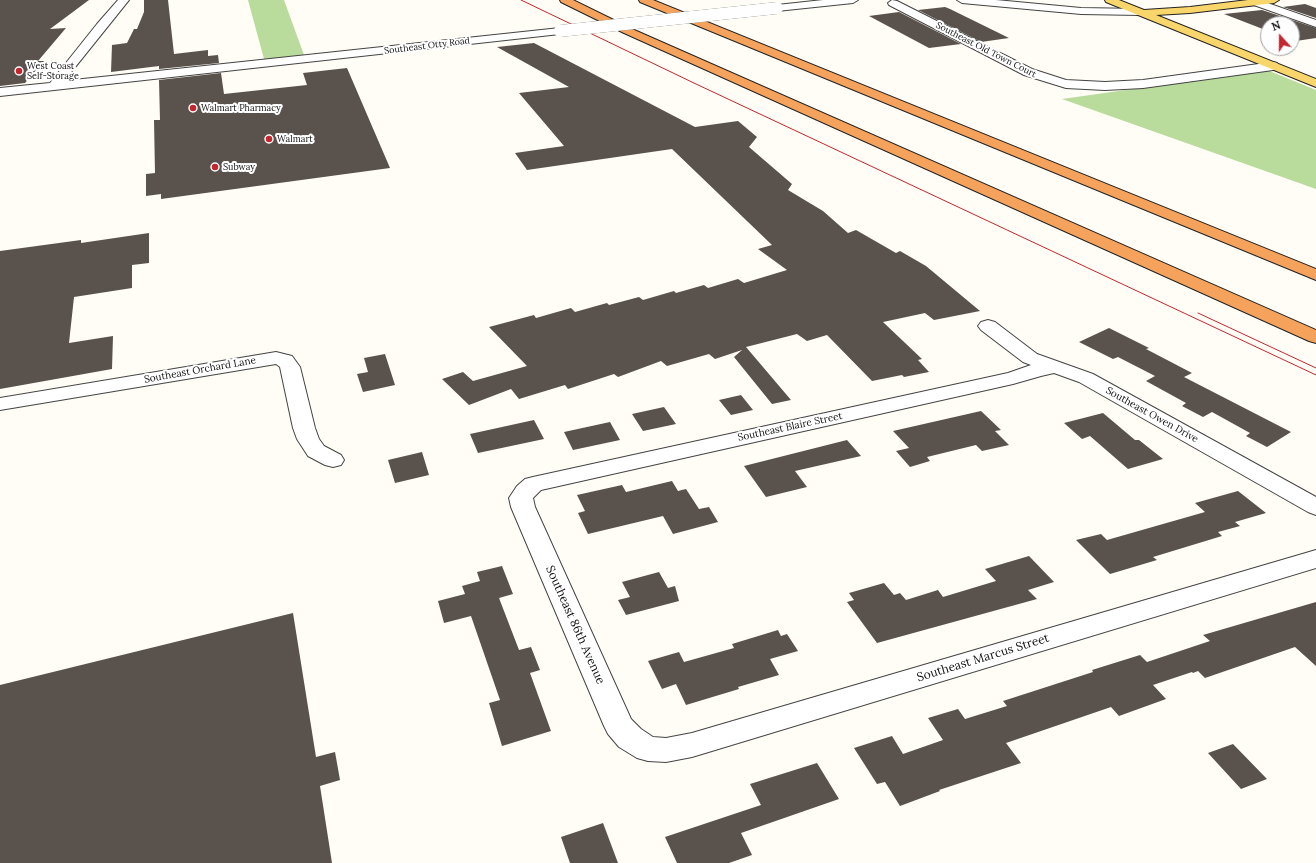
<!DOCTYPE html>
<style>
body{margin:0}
#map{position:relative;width:1316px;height:863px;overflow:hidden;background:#fffdf5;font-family:Lora,serif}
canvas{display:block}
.north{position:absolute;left:1260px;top:16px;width:40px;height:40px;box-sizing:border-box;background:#fff;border:1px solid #a0a0a0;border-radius:50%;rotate:339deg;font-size:11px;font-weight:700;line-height:16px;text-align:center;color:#111}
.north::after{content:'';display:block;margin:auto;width:14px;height:18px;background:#c4262e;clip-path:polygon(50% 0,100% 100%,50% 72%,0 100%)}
</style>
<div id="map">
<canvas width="1316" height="863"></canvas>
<div class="north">N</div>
</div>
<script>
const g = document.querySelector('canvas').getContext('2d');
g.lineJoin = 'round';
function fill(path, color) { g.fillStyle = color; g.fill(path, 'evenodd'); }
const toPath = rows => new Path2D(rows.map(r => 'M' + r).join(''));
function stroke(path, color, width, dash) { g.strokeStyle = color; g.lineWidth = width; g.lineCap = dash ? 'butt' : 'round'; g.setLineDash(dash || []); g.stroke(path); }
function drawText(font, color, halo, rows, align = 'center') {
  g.font = font + ' Lora,serif'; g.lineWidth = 4; g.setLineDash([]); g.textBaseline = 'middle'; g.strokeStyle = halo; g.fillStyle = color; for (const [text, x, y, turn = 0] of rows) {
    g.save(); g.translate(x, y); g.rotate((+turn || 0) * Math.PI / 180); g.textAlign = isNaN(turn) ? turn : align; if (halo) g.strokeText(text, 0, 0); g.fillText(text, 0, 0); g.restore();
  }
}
const forest = toPath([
 [248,0,284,0,304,55,264,59],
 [1267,70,1316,90,1316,189,1062,99]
]);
const building = toPath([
 [0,0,89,0,50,29,66,28,38,61,44,61,25,83,0,86],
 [144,0,168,0,174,54,208,50,208,56,218,55,219,63,159,69,159,66,111,72,112,45,127,43,134,29,137,29,144,12],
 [1305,4,1316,8,1316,18,1283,7],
 [945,7,950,9,1009,38,981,42,918,10],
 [1262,10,1316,28,1316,38,1296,41,1292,40,1292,24,1268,24,1268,31,1224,14],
 [899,12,961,44,929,48,869,16],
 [534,43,695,127,738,121,757,137,749,147,792,184,788,190,823,211,848,233,856,230,896,253,900,251,926,266,980,311,934,320,925,313,883,322,922,359,918,360,929,372,904,377,902,375,872,381,827,335,807,341,797,334,746,347,791,400,772,404,734,357,742,350,715,359,709,354,667,366,661,361,618,377,614,374,568,389,565,385,519,399,511,389,469,405,442,379,463,372,473,381,527,366,489,327,534,315,536,318,571,308,575,312,607,303,609,305,639,297,643,300,674,291,676,293,704,285,708,288,738,279,744,283,787,270,758,249,772,245,672,149,527,170,515,153,564,146,519,93,569,87,497,47],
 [347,68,390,168,161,199,161,194,146,196,146,174,155,173,154,120,160,120,159,80,221,73,224,94,307,85,303,73],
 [149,233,149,263,132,265,132,288,74,297,69,343,113,336,112,369,0,389,0,251,81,240,81,243],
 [1109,328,1149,348,1146,349,1192,373,1184,377,1291,432,1267,447,1246,436,1250,433,1212,412,1203,417,1182,406,1186,403,1146,381,1155,376,1118,357,1113,359,1079,342],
 [385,354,395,385,363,392,357,374,368,372,364,358],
 [741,395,753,410,731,415,719,400],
 [664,407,676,424,643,431,632,414],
 [981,411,1001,430,995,431,1009,445,982,451,976,445,927,457,930,461,910,467,896,451,909,448,893,431],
 [1103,413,1135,440,1139,440,1163,459,1128,469,1090,436,1082,439,1064,423],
 [534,420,544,439,478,453,470,434],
 [610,422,620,440,573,450,564,432],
 [847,440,861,456,795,471,807,487,766,497,744,466],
 [422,452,429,475,395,483,388,460],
 [672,481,678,491,686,489,699,509,709,507,718,522,673,534,663,516,588,534,578,513,585,511,577,495,622,485,626,492],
 [1238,491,1266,513,1235,522,1240,526,1218,532,1222,536,1153,557,1157,560,1110,574,1076,540,1101,534,1107,540,1205,512,1195,503],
 [1029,556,1054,582,1028,590,1037,599,877,643,847,602,854,600,849,593,884,583,894,595,900,593,906,600,938,590,943,597,996,581,985,569],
 [502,566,513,594,499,598,519,650,531,647,540,670,530,673,551,731,502,746,489,703,500,700,471,616,444,623,438,601,465,594,462,586,480,581,477,572],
 [659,572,668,588,675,586,679,601,626,615,618,600,630,597,622,582],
 [1316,602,1316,666,1295,647,1205,678,1198,671,1193,673,1192,672,1153,685,1166,699,1119,716,1111,707,1006,743,1021,763,939,790,940,791,900,806,885,782,877,784,854,748,892,736,903,754,943,740,928,718,958,709,965,719,1007,706,1003,701,1093,672,1092,670,1140,655,1147,662,1210,641,1203,635],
 [293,613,316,757,335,752,340,780,320,786,332,863,0,863,0,685],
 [778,630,781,636,787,634,798,651,770,659,779,675,738,687,739,689,686,705,676,684,662,689,648,661,679,652,684,662,734,648,732,644],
 [1233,744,1267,779,1241,789,1208,753],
 [817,763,839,799,741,833,752,855,729,863,677,863,665,837,761,805,750,784],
 [603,823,618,863,570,863,561,837]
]);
const minor = toPath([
 [118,0,129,0,64,81,560,28,566,31,560,34,0,96,0,88,50,83,97,24,118,0],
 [823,0,858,0,853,3,777,11,772,8,777,5,823,0],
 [892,0,897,1,1032,69,1066,80,1105,82,1143,80,1273,62,1277,63,1279,66,1277,69,1273,70,1143,88,1105,90,1066,88,1024,75,889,5,888,3,892,0],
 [957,0,996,0,1081,8,1140,9,1145,12,1140,15,1081,14,962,3,957,0],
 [1251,0,1259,0,1316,20,1316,27,1251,4,1250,2,1251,0],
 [988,320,995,322,1037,354,1093,374,1316,497,1316,515,1308,512,1079,382,1054,373,1041,376,1013,384,541,490,533,498,535,507,631,719,641,729,653,737,666,738,692,733,1316,550,1316,568,692,757,666,762,648,761,637,758,619,747,608,734,604,726,511,507,509,498,517,486,525,479,533,477,1008,373,1031,365,1023,362,981,330,978,326,981,322,988,320],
 [276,352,292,356,300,367,315,428,319,439,324,446,341,455,344,460,341,465,333,467,325,465,308,456,297,439,293,428,280,367,276,364,0,410,0,398,276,352]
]);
const major = toPath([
 [1105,0,1119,0,1144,10,1190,7,1248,0,1279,0,1274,3,1190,13,1156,15,1316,79,1316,87,1106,2,1105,0]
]);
const highway = toPath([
 [560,0,573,0,632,29,1316,330,1316,343,1309,341,624,33,561,2,560,0],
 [639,0,653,0,1316,269,1316,280,640,2,639,0]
]);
const tram = toPath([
 [521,0,696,84,1316,375],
 [1198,313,1316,368]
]);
const minorBridge = toPath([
 [560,31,777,8]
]);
const markers = [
 [19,71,4,"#c4262e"],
 [193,108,4,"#c4262e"],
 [269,139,4,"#c4262e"],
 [215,167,4,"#c4262e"]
];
const farStreetnames = [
 ["Southeast Otty Road",427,46,-7],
 ["Southeast Old Town Court",986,50,27]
];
const farPoinames = [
 ["West Coast",27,66],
 ["Self-Storage",27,76],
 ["Walmart Pharmacy",201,108],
 ["Walmart",277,139],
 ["Subway",223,167]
];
const streetNames = [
 ["Southeast Orchard Lane",200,370,-10],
 ["Southeast Owen Drive",1152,415,29],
 ["Southeast Blaire Street",790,427,-12]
];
const nearStreetnames = [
 ["Southeast 86th Avenue",575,625,66],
 ["Southeast Marcus Street",983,658,-17]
];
fill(forest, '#b9dc9c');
fill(building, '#5a524d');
stroke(minor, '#444', 2);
stroke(major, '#222', 2);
stroke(highway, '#222', 2);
fill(minor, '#fff');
fill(major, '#f9d66b');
fill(highway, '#f5a25d');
stroke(tram, '#c4262e', 1);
stroke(minorBridge, '#444', 12, []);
stroke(minorBridge, '#fff', 12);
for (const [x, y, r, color] of markers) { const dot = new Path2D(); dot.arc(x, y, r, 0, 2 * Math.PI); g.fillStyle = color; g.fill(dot); stroke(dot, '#fff', 1.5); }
drawText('9px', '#111', '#fff', farStreetnames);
drawText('9px', '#111', '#fff', farPoinames, 'left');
drawText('10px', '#111', '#fff', streetNames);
drawText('12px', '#111', '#fff', nearStreetnames);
</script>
